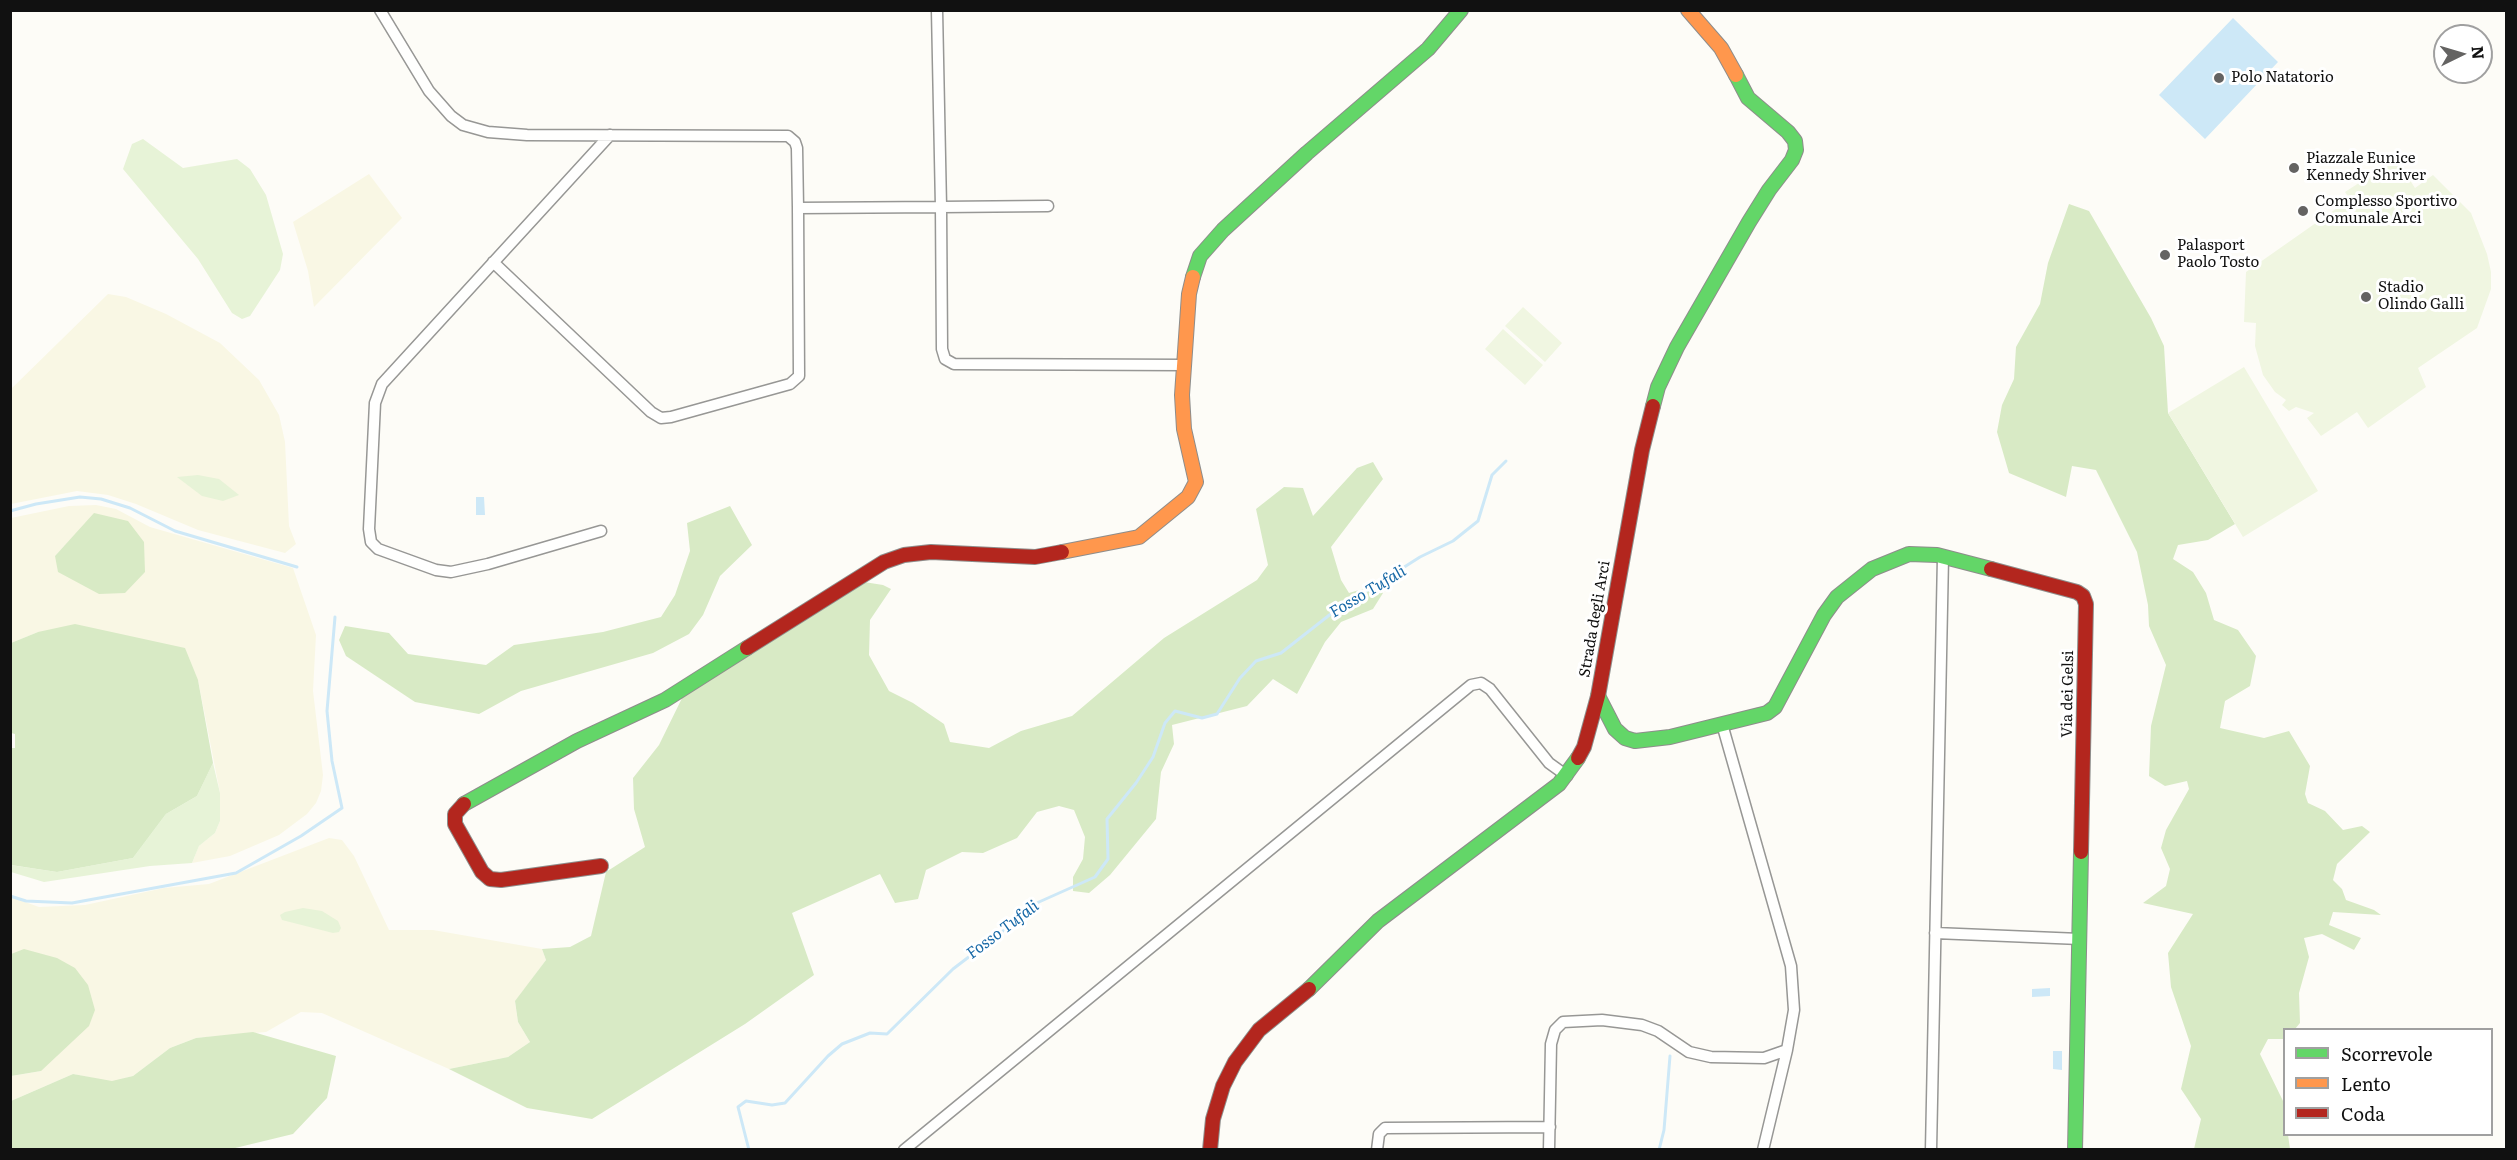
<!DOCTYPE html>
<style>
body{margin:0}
#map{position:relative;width:2517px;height:1160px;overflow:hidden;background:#fdfcf7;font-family:Literata,serif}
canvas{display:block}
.frame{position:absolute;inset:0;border:12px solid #111;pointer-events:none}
.legend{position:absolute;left:2283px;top:1028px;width:210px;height:108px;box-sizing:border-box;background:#fff;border:2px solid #a0a0a0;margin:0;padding:8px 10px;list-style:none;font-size:18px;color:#111}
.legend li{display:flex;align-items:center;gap:12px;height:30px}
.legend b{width:30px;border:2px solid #a0a0a0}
.north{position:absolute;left:2433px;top:24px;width:60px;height:60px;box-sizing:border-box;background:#fff;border:2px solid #a0a0a0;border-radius:50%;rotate:85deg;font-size:16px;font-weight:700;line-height:24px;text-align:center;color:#111}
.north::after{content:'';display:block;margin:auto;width:21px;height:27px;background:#646362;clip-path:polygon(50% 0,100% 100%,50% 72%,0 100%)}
</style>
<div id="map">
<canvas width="2517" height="1160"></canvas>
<div class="frame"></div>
<ul class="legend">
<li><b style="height:8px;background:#63d668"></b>Scorrevole</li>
<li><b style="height:8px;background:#ff974d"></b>Lento</li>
<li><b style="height:8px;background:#b3261e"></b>Coda</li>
</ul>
<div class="north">N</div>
</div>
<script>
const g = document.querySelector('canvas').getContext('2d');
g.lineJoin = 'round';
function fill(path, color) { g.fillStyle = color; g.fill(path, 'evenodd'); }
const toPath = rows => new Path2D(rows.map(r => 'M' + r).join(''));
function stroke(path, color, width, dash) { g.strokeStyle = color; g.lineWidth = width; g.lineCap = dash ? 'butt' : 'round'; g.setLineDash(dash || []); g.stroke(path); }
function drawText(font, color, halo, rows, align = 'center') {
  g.font = font + ' Literata,serif'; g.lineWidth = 6; g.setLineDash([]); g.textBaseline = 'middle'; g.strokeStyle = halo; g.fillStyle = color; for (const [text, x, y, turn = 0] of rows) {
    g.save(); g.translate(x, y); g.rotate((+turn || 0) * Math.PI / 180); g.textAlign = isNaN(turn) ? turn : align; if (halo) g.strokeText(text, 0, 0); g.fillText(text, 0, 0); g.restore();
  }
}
const farmland = toPath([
 [369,174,402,218,314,307,308,271,293,222],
 [108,294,126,297,166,314,220,343,259,380,279,415,285,442,289,526,296,544,285,553,198,530,136,504,108,495,77,491,11,504,11,389],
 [96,505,116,509,150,527,293,568,316,635,313,691,323,775,321,791,316,803,307,814,279,835,230,856,192,863,199,846,215,833,220,821,220,793,198,680,38,632,11,643,11,518,69,506],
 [73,537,145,572,55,556],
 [329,838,342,840,354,856,389,930,433,930,542,949,546,960,515,1002,518,1022,530,1042,508,1057,449,1069,322,1013,301,1012,266,1032,196,1038,170,1048,133,1076,112,1082,73,1074,11,1101,11,1076,41,1071,24,950,11,954,11,897,39,907,85,905,164,888,209,884]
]);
const green = toPath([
 [143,139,183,168,237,159,250,169,266,195,283,254,280,270,250,316,242,319,232,313,198,259,123,169,132,144],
 [198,475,219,479,239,495,223,501,202,496,177,477],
 [213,763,220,793,220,821,215,833,199,846,192,863,150,866,44,882,11,872,10,865,57,872,133,858,166,814,197,796],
 [303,908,322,911,338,921,341,928,339,932,333,933,282,920,280,915,285,912]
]);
const forest = toPath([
 [2069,204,2089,211,2151,318,2164,346,2168,413,2235,524,2208,540,2178,545,2173,559,2193,572,2206,593,2214,620,2238,630,2256,656,2250,686,2225,701,2220,728,2264,738,2289,731,2310,766,2305,794,2308,803,2325,811,2343,830,2362,826,2370,832,2337,864,2333,880,2342,889,2346,900,2374,910,2381,915,2333,912,2329,925,2361,938,2354,950,2322,934,2304,938,2309,957,2299,993,2300,1023,2295,1029,2284,1030,2284,1039,2268,1039,2260,1054,2284,1103,2284,1134,2288,1135,2290,1149,2194,1149,2201,1119,2181,1089,2191,1046,2171,987,2168,953,2193,914,2143,903,2166,886,2170,869,2161,848,2166,830,2189,789,2187,781,2165,786,2149,776,2151,726,2166,665,2149,626,2148,605,2137,552,2096,470,2072,466,2066,497,2009,473,1997,432,2002,405,2014,379,2016,347,2040,304,2048,263],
 [1373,462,1383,479,1331,547,1341,580,1349,593,1376,585,1383,593,1373,609,1341,622,1325,642,1297,694,1273,679,1247,706,1172,725,1174,744,1161,772,1156,819,1110,875,1089,893,1073,891,1073,877,1083,859,1085,837,1074,810,1059,806,1037,812,1017,838,983,853,962,852,926,870,918,899,895,903,880,874,792,913,814,975,745,1024,592,1119,527,1108,449,1069,508,1057,530,1042,518,1022,515,1001,546,960,542,949,570,947,591,936,606,872,645,847,634,809,633,778,659,745,686,690,864,582,883,585,891,589,870,620,869,655,889,691,913,703,944,724,950,742,989,748,1021,731,1072,716,1164,638,1257,580,1268,565,1256,509,1284,487,1303,488,1313,516,1357,468],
 [730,506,752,545,720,576,703,615,689,634,653,653,521,691,479,714,415,702,346,656,339,640,345,626,389,633,408,654,486,665,514,645,603,632,661,617,675,595,690,551,687,523],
 [94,513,128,521,144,542,145,572,125,593,99,594,58,572,55,556],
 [75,624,185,648,198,680,213,763,197,796,166,814,133,858,57,872,11,865,10,748,15,748,15,734,11,733,11,643,38,632],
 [24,949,57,958,75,968,88,985,95,1010,89,1026,41,1071,11,1076,11,954],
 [253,1032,336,1056,327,1098,293,1134,227,1150,11,1149,11,1101,73,1074,112,1081,133,1076,170,1048,196,1038]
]);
const pitch = toPath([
 [2396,159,2415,188,2433,175,2471,213,2487,254,2491,272,2491,289,2477,328,2418,368,2426,387,2368,428,2357,412,2321,436,2307,418,2314,413,2296,407,2289,411,2282,405,2286,400,2275,392,2263,375,2255,346,2256,323,2244,322,2246,272,2350,199,2345,192],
 [1523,307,1562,343,1545,362,1505,326],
 [1503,329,1543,365,1525,385,1485,349],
 [2244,367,2318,491,2243,537,2168,413]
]);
const water = toPath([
 [2233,18,2278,62,2205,139,2159,95],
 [476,497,484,497,485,515,476,515],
 [2050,988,2050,996,2032,997,2032,989],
 [2053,1051,2062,1051,2062,1070,2053,1069]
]);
const stream = toPath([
 [10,511,36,504,80,497,101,499,130,508,175,531,297,567],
 [10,896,26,901,72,903,236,873,301,836,342,808,332,761,327,711,335,617],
 [749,1150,738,1107,746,1101,772,1105,785,1103,828,1056,842,1044,870,1033,887,1034,953,969,1004,930,1030,906,1095,877,1108,859,1107,819,1136,783,1153,757,1165,723,1175,711,1202,718,1217,714,1240,678,1256,661,1281,653,1332,613,1420,557,1453,541,1478,521,1492,475,1506,461],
 [1659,1150,1664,1130,1670,1056]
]);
const street = toPath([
 [380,10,429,91,451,116,463,125,488,132,527,135,788,136,795,142,797,148,798,208,941,207,937,10],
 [1048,206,941,207,942,349,945,359,954,364,1184,365],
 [493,262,651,412,661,418,671,417,790,384,799,376,798,208],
 [601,531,488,564,451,572,436,570,378,549,371,542,369,529,375,403,382,384,610,135],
 [1935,933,2080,939],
 [904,1150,1471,685,1481,683,1490,689,1549,763,1567,776],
 [1377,1150,1379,1134,1385,1128,1550,1127],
 [1549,1150,1551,1044,1555,1030,1563,1022,1602,1020,1642,1025,1658,1031,1689,1052,1711,1057,1764,1058,1787,1050,1794,1010,1791,966,1722,724],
 [1763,1150,1787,1050],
 [1931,1150,1943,557]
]);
const fast = toPath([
 [1193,277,1200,256,1223,230,1307,153,1428,49,1461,10],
 [1653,406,1658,387,1677,347,1749,222,1769,190,1792,160,1796,150,1795,141,1788,132,1748,98,1736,75],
 [1598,696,1615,729,1625,738,1635,741,1670,737,1767,713,1775,707,1824,615,1837,597,1872,569,1909,554,1937,555,1991,569],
 [464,804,577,741,665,700,747,648],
 [1309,989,1378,921,1559,784,1578,758],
 [2075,1150,2081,852]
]);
const slow = toPath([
 [1688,10,1721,48,1736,75],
 [1062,552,1139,537,1188,497,1196,482,1184,429,1182,395,1189,294,1193,277]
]);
const jam = toPath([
 [1991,569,2077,592,2083,596,2086,604,2081,852],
 [747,648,884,562,904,555,931,552,1035,557,1062,552],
 [1578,758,1584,747,1598,696,1642,450,1653,406],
 [464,804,455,814,455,824,482,872,490,879,501,880,601,866],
 [1210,1150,1213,1119,1223,1086,1235,1062,1259,1030,1309,989]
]);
const markers = [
 [2219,78,6,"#646362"],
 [2294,168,6,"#646362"],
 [2303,211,6,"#646362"],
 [2165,255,6,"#646362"],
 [2366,297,6,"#646362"]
];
const poiNames = [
 ["Polo Natatorio",2231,78],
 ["Piazzale Eunice",2306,159],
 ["Kennedy Shriver",2306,176],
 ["Complesso Sportivo",2315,202],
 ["Comunale Arci",2315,219],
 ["Palasport",2177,246],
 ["Paolo Tosto",2177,263],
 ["Stadio",2378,288],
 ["Olindo Galli",2378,305]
];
const streetNames = [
 ["Strada degli Arci",1595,619,-80],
 ["Via dei Gelsi",2068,694,-89]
];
const waterNames = [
 ["Fosso Tufali",1368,592,-31],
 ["Fosso Tufali",1003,930,-37]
];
fill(farmland, '#f9f7e4');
fill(green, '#e7f3d7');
fill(forest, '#d8eac5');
fill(pitch, '#f0f6e1');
fill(water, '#cde8f7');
stroke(stream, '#cde8f7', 3);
stroke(street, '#979795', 13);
stroke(fast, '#8e8d8b', 16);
stroke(slow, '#8e8d8b', 16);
stroke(jam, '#8e8d8b', 16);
stroke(street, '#fffffe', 10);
stroke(fast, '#63d668', 14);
stroke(slow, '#ff974d', 14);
stroke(jam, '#b3261e', 14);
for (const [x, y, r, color] of markers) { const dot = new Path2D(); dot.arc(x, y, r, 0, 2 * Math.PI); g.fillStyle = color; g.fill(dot); stroke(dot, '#fff', 2); }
drawText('15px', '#111', '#fff', poiNames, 'left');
drawText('15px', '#111', '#fff', streetNames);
drawText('italic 16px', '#1768a6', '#fff', waterNames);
</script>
